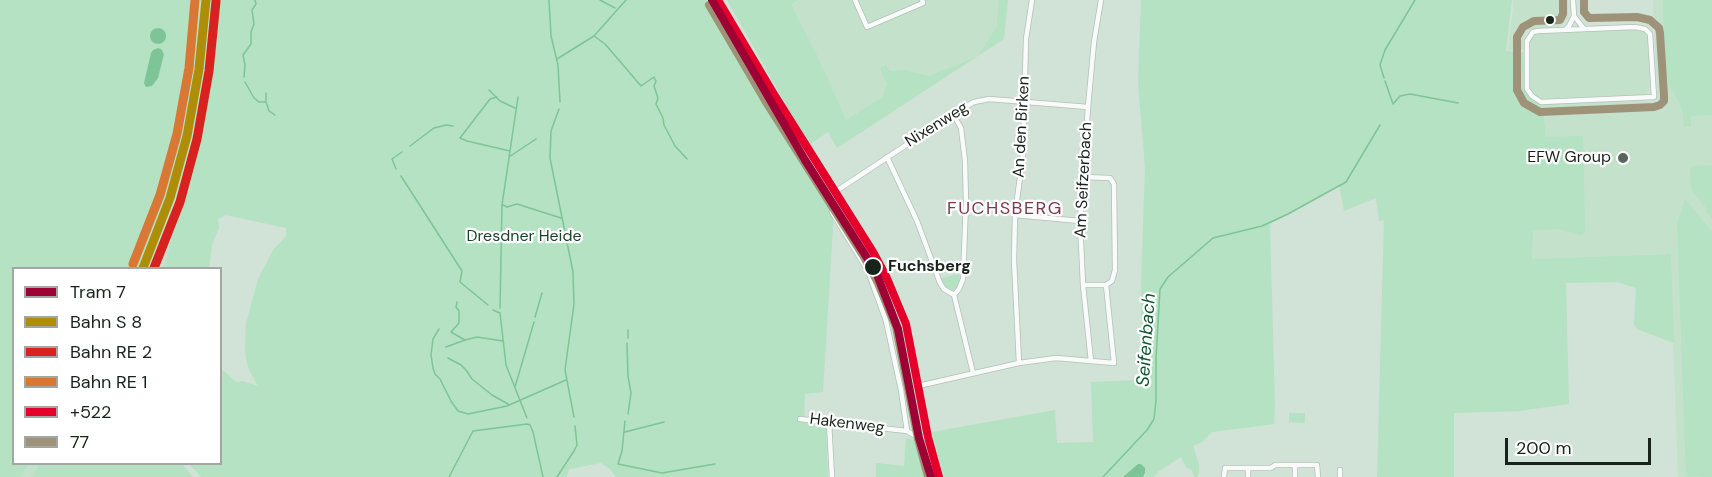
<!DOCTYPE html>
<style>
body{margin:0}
#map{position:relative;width:1712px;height:477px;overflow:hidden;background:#d1e2d6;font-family:"DM Sans",sans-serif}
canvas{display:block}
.legend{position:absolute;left:12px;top:267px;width:210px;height:198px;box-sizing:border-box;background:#fff;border:2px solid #a2a7a4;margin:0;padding:8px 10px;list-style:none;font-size:18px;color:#17231b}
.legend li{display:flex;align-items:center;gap:12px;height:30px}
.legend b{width:30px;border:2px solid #a2a7a4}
.scale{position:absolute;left:1505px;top:438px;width:146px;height:27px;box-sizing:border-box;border:3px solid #17231b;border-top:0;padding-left:8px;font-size:18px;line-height:21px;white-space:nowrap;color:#17231b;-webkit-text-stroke:4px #fff;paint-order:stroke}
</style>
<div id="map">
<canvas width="1712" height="477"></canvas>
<ul class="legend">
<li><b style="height:8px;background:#9e0234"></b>Tram 7</li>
<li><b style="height:8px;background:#ae8e09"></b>Bahn S 8</li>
<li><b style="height:8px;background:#d7221f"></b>Bahn RE 2</li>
<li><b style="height:8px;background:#d97734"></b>Bahn RE 1</li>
<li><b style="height:8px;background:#e4002b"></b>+522</li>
<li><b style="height:8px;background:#9e9378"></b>77</li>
</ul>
<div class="scale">200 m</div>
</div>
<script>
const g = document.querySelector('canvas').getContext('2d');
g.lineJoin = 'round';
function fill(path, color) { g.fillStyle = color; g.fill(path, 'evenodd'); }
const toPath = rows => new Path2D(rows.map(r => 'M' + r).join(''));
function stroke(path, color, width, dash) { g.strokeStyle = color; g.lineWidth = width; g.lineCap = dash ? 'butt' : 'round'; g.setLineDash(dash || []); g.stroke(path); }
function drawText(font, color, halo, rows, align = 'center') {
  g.font = font + ' "DM Sans",sans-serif'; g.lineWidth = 4.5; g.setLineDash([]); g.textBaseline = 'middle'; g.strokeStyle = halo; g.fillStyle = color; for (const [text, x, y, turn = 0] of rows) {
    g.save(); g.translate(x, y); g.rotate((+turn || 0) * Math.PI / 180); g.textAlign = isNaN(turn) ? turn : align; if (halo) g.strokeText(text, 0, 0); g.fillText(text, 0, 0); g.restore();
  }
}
const built = toPath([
 [203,0,215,0,206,84,196,138,165,268,159,268,166,228,150,268,140,268,167,197,184,135,196,69],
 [798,0,998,0,997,26,978,56,929,76,905,70,890,71,887,65,887,84,882,97,846,120,822,65,790,4],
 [1514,0,1568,0,1568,19,1560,26,1523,30,1524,49,1508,50],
 [1653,0,1712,0,1712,477,1678,477,1670,254,1532,259,1533,231,1558,229,1582,236,1586,230,1546,137,1543,108,1540,105,1584,101,1658,102],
 [1637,29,1643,30,1647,33,1649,37,1650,85,1648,92,1644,95,1542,99,1533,93,1529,87,1529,46,1531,38,1535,35,1539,33],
 [29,464,39,464,31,477,20,477]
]);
const green = toPath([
 [0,0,203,0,196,69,184,135,167,197,140,268,14,268,14,464,29,464,20,477,0,477],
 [215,0,706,0,801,163,834,210,823,392,805,394,804,423,826,426,828,477,616,477,610,469,601,463,569,469,567,477,201,477,189,464,220,464,221,372,224,371,236,382,243,381,258,386,249,370,246,359,245,347,246,324,258,279,273,250,286,236,286,228,226,215,218,219,219,228,212,245,209,268,165,268,203,105,211,49],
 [727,0,798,0,791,4,822,65,846,120,882,97,887,84,880,68,886,65,890,71,905,70,929,76,978,56,997,26,998,0,1008,0,1004,39,837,148,828,132,809,145],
 [1141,0,1512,0,1506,51,1523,52,1525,89,1531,97,1543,108,1546,137,1583,136,1585,226,1586,230,1582,236,1558,229,1533,231,1532,259,1671,254,1674,343,1637,329,1634,324,1636,288,1617,282,1566,283,1569,404,1518,411,1454,413,1454,477,1377,477,1384,220,1379,221,1376,198,1344,211,1339,185,1270,224,1275,408,1274,424,1212,432,1202,442,1193,446,1199,465,1199,473,1197,477,1194,477,1192,470,1186,467,1181,457,1159,471,1154,477,1143,477,1145,473,1138,465,1123,477,944,477,932,432,1055,410,1057,443,1093,442,1091,382,1142,380,1141,285,1145,167,1138,83],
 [1663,0,1712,0,1712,115,1691,116,1691,127,1684,127,1683,115,1679,102,1665,77],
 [1712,165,1712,219,1706,211,1707,209,1691,189,1690,170,1694,166],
 [1685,199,1712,232,1712,477,1686,476,1677,223],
 [167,223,159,268,150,268,161,242],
 [960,274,959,285,954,290,947,289,943,284,940,278],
 [1289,413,1305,413,1305,423,1289,422],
 [906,438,917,440,929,477,876,477,876,463,904,466],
 [39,464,182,464,193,477,31,477]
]);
const water = toPath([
 '150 36a8 8 0 1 1 16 0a8 8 0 1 1-16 0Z',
 [158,48,161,49,164,54,158,78,152,86,146,87,144,83,151,53,153,50],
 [1138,464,1141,464,1145,468,1145,473,1143,477,1123,477]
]);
const stream = toPath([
 [549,0,551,36,558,65,560,102],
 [600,0,615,8],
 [594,36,605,44,618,59,641,86,654,77,656,81,654,86,658,98,656,104,663,118,664,125,675,146,687,159],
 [557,59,594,36,626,0],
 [244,77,245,65,243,55,251,44,251,32,254,24,252,10,256,4,255,0],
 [1384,78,1380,65,1385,50,1415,0],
 [1385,81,1393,104,1400,96,1410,94,1458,103],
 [245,82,254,98,259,102,266,102,269,111,275,115],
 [489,90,500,101,515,108],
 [497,97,490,99,460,138,467,141,510,151],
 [266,101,266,93],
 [559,109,551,131,550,158,573,272,574,304,565,370,574,417],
 [410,146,434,128,446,125,453,126],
 [509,157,536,139],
 [396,169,392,159,402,152],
 [401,176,462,271,460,282,488,305],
 [503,205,507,207,517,204,561,218],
 [457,302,456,307,459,311,459,323,451,332,465,340,477,337,503,341],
 [500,308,502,205,518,97],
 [493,310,500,313,506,365,527,418],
 [535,317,542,293],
 [439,329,433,339,431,355,433,368,435,374,440,379,451,401,458,411,468,414,507,406,566,380],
 [628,338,628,330],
 [627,343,628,376,631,393,628,414],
 [446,347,465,340],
 [448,358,461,365,466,370,472,379,492,395,508,404],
 [515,387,534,322],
 [625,421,622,451,618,464,662,473,715,464],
 [625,432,664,422],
 [449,477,473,431,527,424,530,425,533,432,543,477],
 [557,477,574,451,577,445,575,426],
 [1103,477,1147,430,1154,419,1156,401,1156,359,1160,289,1168,277,1213,238,1262,226,1288,214,1346,182,1380,125]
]);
const minor = toPath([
 [855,0,867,27,923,3,922,0],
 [1574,16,1584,29],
 [1635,27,1645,29,1650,34,1654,97,1541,102,1532,96,1527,89,1527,41,1533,32,1538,31,1635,27],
 [1565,30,1569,26,1574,16,1573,0],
 [953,114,961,128,965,161,966,203,963,279,959,289,954,295],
 [887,157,917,221,940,283,944,289,954,295],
 [835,192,953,114,974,102,989,99,1088,107],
 [832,212,868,271,886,321,901,390,907,431],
 [1015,215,1080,221],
 [1083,285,1106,285,1112,281,1115,270,1114,184,1110,178,1083,177],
 [954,295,973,373],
 [1091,361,1083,285,1080,221,1088,107,1094,42,1101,0],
 [1019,363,1014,260,1015,215,1023,154,1026,39,1032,0],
 [918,386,1019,363,1056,358,1114,363,1106,285],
 [800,419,907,431,919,438,928,437],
 [829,422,832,477],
 [1295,466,1295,477],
 [1224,477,1225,468,1271,468,1275,465,1317,465,1318,477],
 [1248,477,1248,468],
 [1340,477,1340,470]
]);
const secondary = toPath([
 [718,0,775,96,873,252,886,276,906,324,928,437,939,477]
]);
const bus1 = toPath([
 [718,0,775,96,873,252,886,276,906,324,928,437,939,477]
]);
const bus2 = toPath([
 [1563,1,1563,14,1560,20,1534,21,1523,27,1517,37,1517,90,1524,103,1540,112,1654,107,1660,105,1664,101,1664,96,1660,33,1659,28,1650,20,1637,17,1589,18,1584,12,1584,0],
 [709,5,766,102,864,257,877,281,896,327,918,439,928,477]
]);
const rail1 = toPath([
 [143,268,170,198,187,136,199,69,206,0]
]);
const rail2 = toPath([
 [154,268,180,202,197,139,209,71,216,1]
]);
const rail3 = toPath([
 [133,264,160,195,177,134,189,68,195,0]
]);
const tram1 = toPath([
 [712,0,805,160,876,272,898,329,919,438,931,477]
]);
const markers = [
 [1550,20,5,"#17231b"],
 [1623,158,6,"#58665c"],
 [873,267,9,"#17231b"]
];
const streetNames = [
 ["Nixenweg",937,125,-32],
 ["An den Birken",1022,127,-87],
 ["Am Seifzerbach",1084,180,-87],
 ["Hakenweg",847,424,7]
];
const poiNames = [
 ["EFW Group",1611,158]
];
const parkNames = [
 ["Dresdner Heide",524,237]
];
const stopNames = [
 ["Fuchsberg",888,267]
];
const neighbourhoodNames = [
 ["FUCHSBERG",1005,209]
];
const waterNames = [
 ["Seifenbach",1147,340,-86]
];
fill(built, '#c4e1cc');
fill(green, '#b4e2c2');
fill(water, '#7dc597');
stroke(stream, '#7dc597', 1.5);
stroke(minor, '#b3c0b7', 6);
stroke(secondary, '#b3c0b7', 8);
stroke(minor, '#f8fbf9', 4.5);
stroke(secondary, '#f8fbf9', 7);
stroke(bus1, '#e4002b', 8);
stroke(bus2, '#9e9378', 8);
stroke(rail1, '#ae8e09', 9);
stroke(rail2, '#d7221f', 9);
stroke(rail3, '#d97734', 9);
stroke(tram1, '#9e0234', 8);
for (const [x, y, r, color] of markers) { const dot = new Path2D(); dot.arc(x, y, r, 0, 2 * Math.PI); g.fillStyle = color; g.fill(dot); stroke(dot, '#fff', 2); }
drawText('16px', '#17231b', '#fff', streetNames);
drawText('16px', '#17231b', '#fff', poiNames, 'right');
drawText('16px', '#1d442b', '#fff', parkNames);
drawText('bold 16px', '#17231b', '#fff', stopNames, 'left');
g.letterSpacing = '1.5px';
drawText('18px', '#7c3751', '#fff', neighbourhoodNames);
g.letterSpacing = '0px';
drawText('italic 18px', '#0e562f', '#fff', waterNames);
</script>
